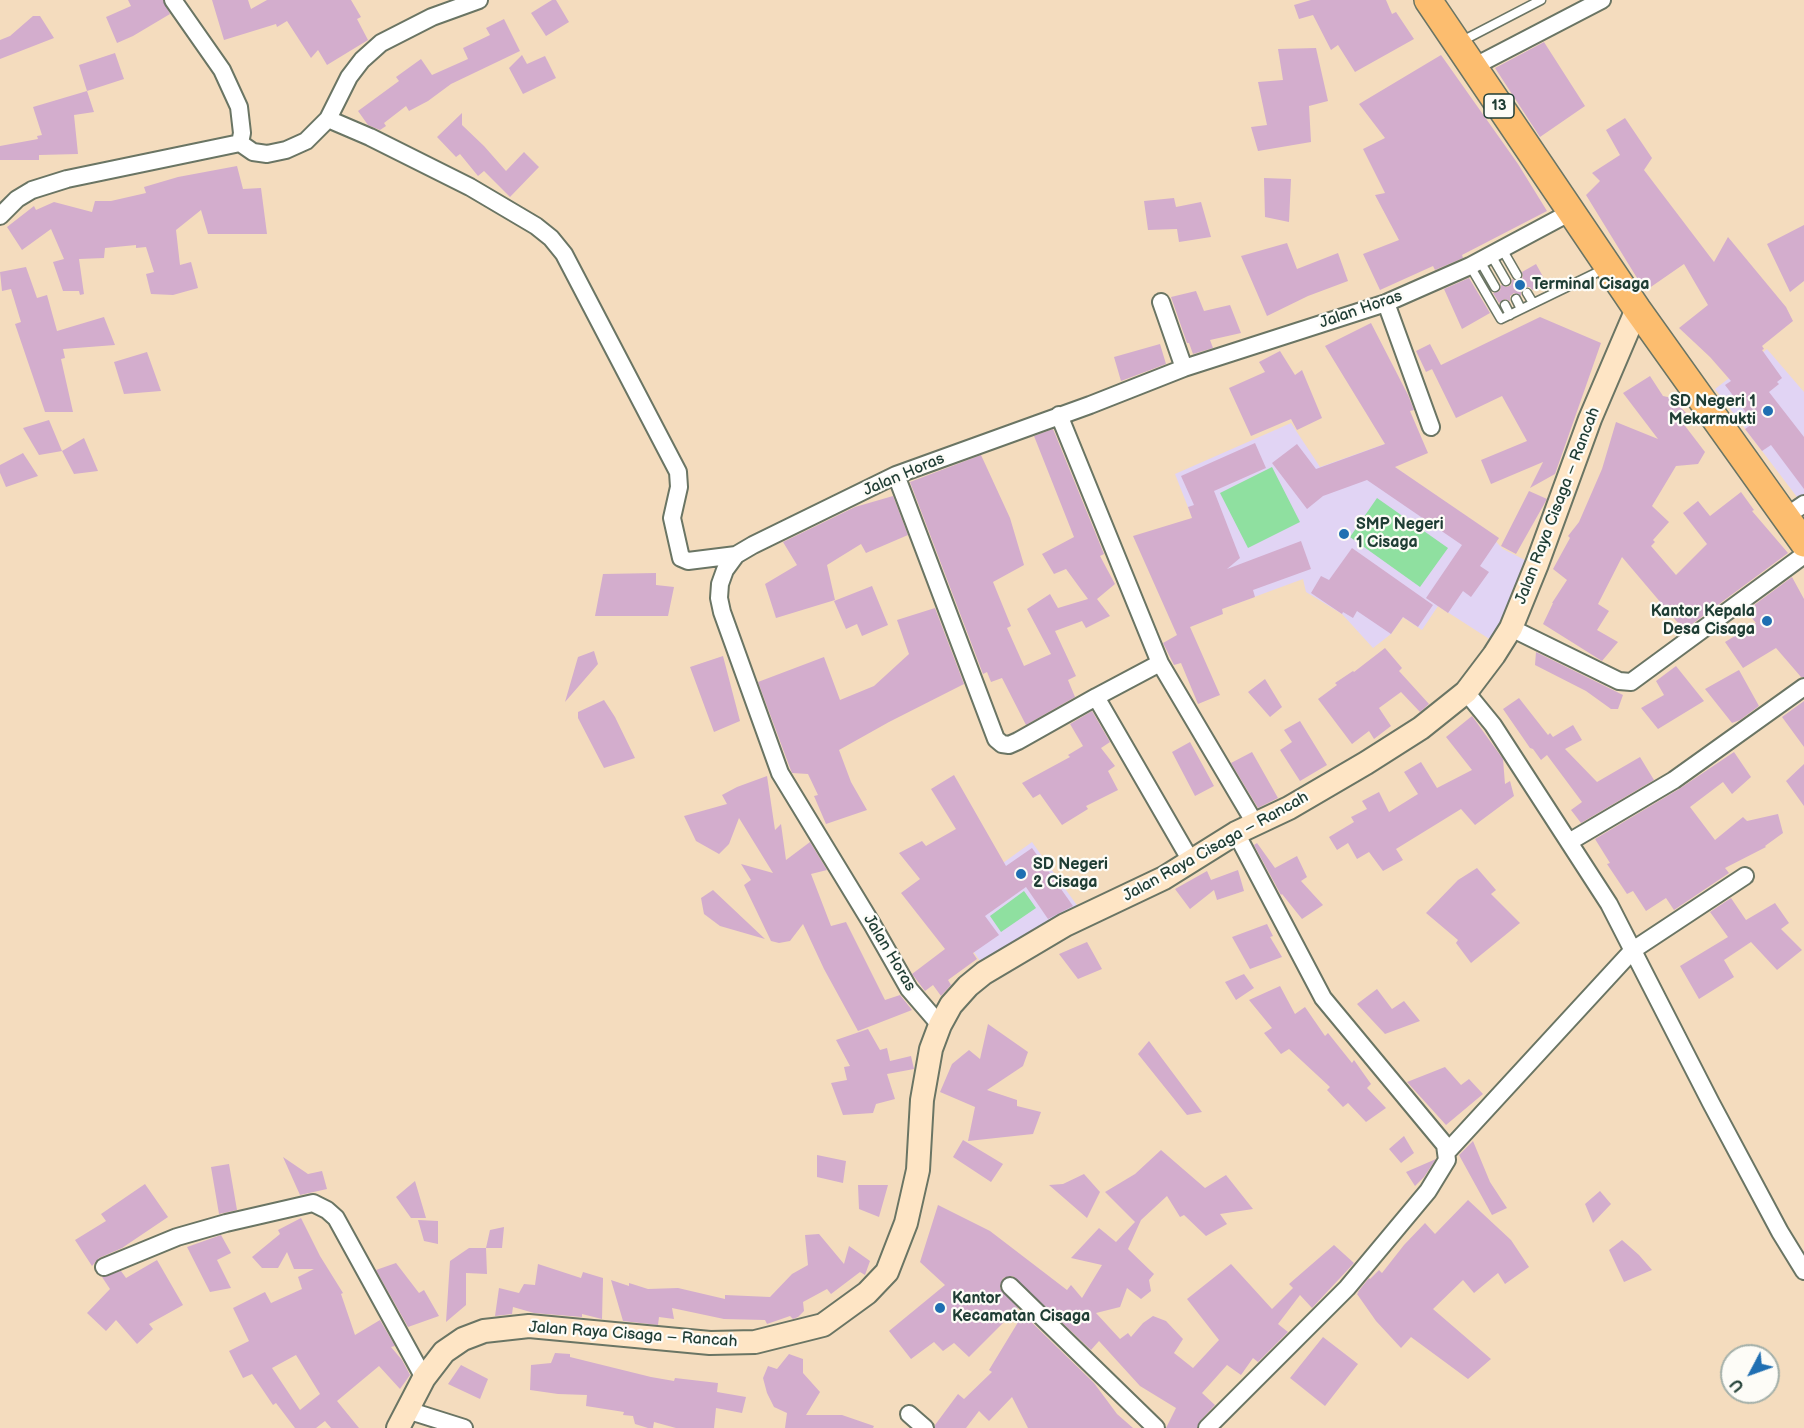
<!DOCTYPE html>
<meta charset="utf-8">
<style>
body{margin:0}
#map{position:relative;width:1804px;height:1428px;overflow:hidden;background:#f4dcbe;font-family:"Balsamiq Sans",sans-serif}
canvas{display:block}
.north{position:absolute;left:1720px;top:1344px;width:60px;height:60px;box-sizing:border-box;background:#fdfcf7;border:2px solid #a4b0a9;border-radius:50%;rotate:229deg;font-size:16px;font-weight:700;line-height:24px;text-align:center;color:#1f3d34}
.north::after{content:'';display:block;margin:auto;width:21px;height:27px;background:#1f6fb2;clip-path:polygon(50% 0,100% 100%,50% 72%,0 100%)}
</style>
<div id="map">
<canvas width="1804" height="1428"></canvas>
<div class="north">U</div>
</div>
<script>
const g = document.querySelector('canvas').getContext('2d');
g.lineJoin = 'round';
function fill(path, color) { g.fillStyle = color; g.fill(path, 'evenodd'); }
const toPath = rows => new Path2D(rows.map(r => 'M' + r).join(''));
function stroke(path, color, width, dash) { g.strokeStyle = color; g.lineWidth = width; g.lineCap = dash ? 'butt' : 'round'; g.setLineDash(dash || []); g.stroke(path); }
function drawText(font, color, halo, rows, align = 'center') {
  g.font = font + ' "Balsamiq Sans",sans-serif'; g.lineWidth = 4.5; g.setLineDash([]); g.textBaseline = 'middle'; g.strokeStyle = halo; g.fillStyle = color; for (const [text, x, y, turn = 0] of rows) {
    g.save(); g.translate(x, y); g.rotate((+turn || 0) * Math.PI / 180); g.textAlign = isNaN(turn) ? turn : align; if (halo) g.strokeText(text, 0, 0); g.fillText(text, 0, 0); g.restore();
  }
}
const built = toPath([
 [1767,349,1804,392,1804,498,1800,501,1715,389],
 [1291,423,1320,467,1385,444,1393,466,1482,527,1503,549,1531,563,1494,642,1438,606,1422,630,1403,617,1391,634,1373,648,1342,614,1306,592,1303,579,1227,607,1175,474],
 [1032,842,1081,911,983,965,942,907]
]);
const green = toPath([
 [1272,467,1300,522,1248,548,1220,493],
 [1377,498,1448,548,1420,587,1350,537],
 [1024,891,1036,908,1001,932,990,916]
]);
const building = toPath([
 [128,0,163,0,170,14,133,36,117,43,106,17,131,6],
 [212,0,248,0,251,9,267,0,351,0,361,17,357,19,368,40,327,65,318,50,311,58,287,21,277,27,276,24,224,40],
 [552,0,556,0,569,22,546,36,531,13],
 [1311,0,1386,0,1392,14,1396,12,1414,39,1355,72,1338,45,1331,50,1313,15,1299,19,1294,5],
 [33,16,40,16,54,38,0,59,0,40,10,36],
 [504,19,520,51,451,84,428,101,409,111,406,106,384,123,386,126,380,130,368,125,358,111,399,81,396,77,421,59,432,75,468,59,463,48,490,35,486,28],
 [1544,42,1585,106,1540,137,1495,68],
 [1316,48,1328,101,1309,106,1311,142,1258,151,1251,127,1267,125,1258,82,1283,80,1278,49],
 [115,53,124,79,87,91,79,65],
 [522,55,527,64,545,56,556,78,523,94,509,68],
 [1441,55,1518,164,1547,211,1462,255,1463,258,1435,270,1433,266,1380,290,1363,254,1399,240,1375,195,1385,193,1363,149,1385,138,1359,104],
 [87,91,94,112,74,115,78,154,39,155,39,160,0,160,0,146,38,139,37,136,42,135,33,107],
 [462,113,462,125,484,146,506,171,524,152,539,167,510,197,484,171,478,176,460,154,456,157,437,137],
 [1625,118,1652,158,1644,170,1714,262,1728,237,1786,307,1793,321,1762,346,1764,349,1762,350,1782,378,1777,382,1779,384,1769,392,1804,437,1804,489,1771,445,1762,451,1745,429,1754,423,1725,385,1731,381,1710,357,1679,328,1708,305,1684,264,1645,291,1586,195,1600,181,1592,173,1620,155,1606,130],
 [237,166,243,189,261,188,267,234,208,234,201,210,176,230,180,265,191,262,198,288,173,295,151,294,146,274,154,272,146,247,136,248,136,245,105,248,104,258,79,259,84,294,80,295,79,291,63,291,53,262,64,259,51,229,22,250,7,227,34,206,36,210,54,202,92,212,95,201,111,201,146,193,144,187,178,177],
 [1264,178,1291,179,1289,222,1265,217],
 [1174,198,1176,207,1201,202,1211,237,1179,242,1177,229,1148,230,1144,201],
 [1804,225,1804,281,1790,292,1767,244],
 [1287,243,1297,269,1338,253,1348,281,1308,296,1267,316,1241,256],
 [1536,264,1546,282,1532,290,1530,287,1524,287,1521,290,1521,296,1514,293,1510,296,1510,301,1505,299,1499,303,1493,293,1500,291,1501,285,1507,287,1511,285,1512,279,1516,281,1521,280,1523,276,1522,272],
 [26,267,37,298,47,295,57,331,104,317,115,345,63,349,65,358,61,359,73,412,45,412,15,324,21,322,11,289,2,291,0,272],
 [1469,278,1490,313,1462,329,1444,289],
 [1196,291,1204,311,1230,305,1241,333,1210,340,1213,348,1193,354,1189,343,1187,343,1171,297],
 [1540,317,1601,343,1555,474,1530,488,1543,462,1491,484,1481,460,1527,441,1502,396,1456,418,1432,369,1436,367,1426,372,1416,351,1430,344,1441,365],
 [1371,323,1408,395,1414,410,1410,411,1428,453,1395,467,1499,538,1480,566,1489,572,1471,597,1463,591,1448,613,1426,598,1462,545,1367,480,1323,496,1307,509,1272,463,1297,444,1316,469,1385,444,1325,346],
 [1160,344,1166,364,1121,381,1114,357],
 [1280,351,1295,375,1302,370,1322,418,1297,430,1291,419,1251,436,1229,388,1265,372,1259,362],
 [147,352,161,391,124,394,114,362],
 [1650,376,1663,396,1672,398,1688,415,1679,418,1705,452,1698,464,1676,466,1652,506,1669,522,1653,540,1655,542,1651,546,1676,575,1707,544,1683,513,1698,501,1710,516,1741,492,1754,510,1752,511,1788,553,1684,630,1622,557,1598,604,1609,611,1597,630,1618,642,1602,661,1543,624,1553,603,1552,603,1567,580,1553,569,1570,538,1568,536,1579,522,1602,469,1616,422,1658,439,1623,393],
 [49,420,62,451,39,455,23,428],
 [1053,429,1104,554,1100,556,1115,584,1097,599,1110,616,1086,628,1082,621,1055,631,1076,676,1068,680,1075,697,1026,725,1002,678,991,682,987,672,983,674,910,482,981,455,1010,518,1024,565,993,582,1011,626,1007,628,1024,666,1051,654,1027,609,1050,594,1058,608,1088,599,1066,569,1054,574,1042,554,1074,537,1034,436],
 [84,438,98,471,74,474,62,451],
 [1255,443,1266,468,1214,491,1240,558,1227,569,1301,541,1311,569,1253,590,1255,597,1222,609,1223,614,1190,627,1220,695,1198,704,1181,663,1174,665,1163,643,1177,635,1133,536,1192,518,1188,507,1194,505,1181,476],
 [23,453,38,476,6,487,0,473,0,465],
 [1529,491,1547,499,1516,554,1501,546],
 [893,496,908,535,866,553,861,544,827,565,835,600,776,618,765,584,797,565,783,542,855,507],
 [1352,548,1433,605,1418,627,1403,617,1391,634,1357,611,1353,618,1343,612,1342,614,1311,593,1321,576,1329,580],
 [656,573,656,585,674,587,668,616,595,616,603,574],
 [1792,577,1804,599,1804,677,1801,677,1776,648,1743,668,1725,642,1756,623,1746,611],
 [872,586,888,625,862,636,857,624,846,629,834,601],
 [935,608,964,684,889,722,839,750,851,782,867,810,826,824,814,796,818,795,808,774,792,773,790,768,758,682,824,657,840,700,874,686,909,654,897,620],
 [1385,648,1402,668,1399,671,1429,704,1420,712,1401,692,1379,708,1391,726,1374,739,1369,731,1352,744,1318,699,1337,685,1335,683,1353,671,1354,672],
 [594,651,598,664,565,702,578,657],
 [1536,652,1623,695,1618,709,1611,709,1586,691,1535,665],
 [723,656,740,721,714,732,690,667],
 [1676,666,1704,701,1658,729,1641,708,1664,695,1656,681],
 [1739,670,1759,706,1740,720,1732,723,1705,689],
 [1265,679,1282,707,1270,717,1248,692],
 [1519,698,1548,735,1550,733,1553,737,1573,725,1582,740,1565,749,1597,782,1640,757,1654,780,1581,823,1571,810,1582,802,1547,755,1541,760,1533,749,1530,748,1503,709],
 [604,700,615,717,635,758,604,768,578,718,578,712],
 [1804,701,1804,747,1782,717],
 [1092,711,1110,742,1101,748,1115,766,1108,771,1118,790,1086,806,1088,809,1062,825,1040,794,1033,798,1022,783,1070,757,1068,755,1083,746,1070,724],
 [1472,716,1503,759,1505,784,1510,781,1514,796,1475,825,1461,809,1396,849,1403,860,1383,871,1369,852,1357,859,1348,843,1337,850,1329,837,1354,822,1351,817,1367,809,1362,801,1379,792,1389,812,1418,794,1404,772,1421,762,1437,788,1472,770,1446,737],
 [1300,721,1327,765,1300,781,1280,750,1292,742,1284,730],
 [1190,742,1214,786,1195,796,1172,752],
 [1252,752,1278,798,1258,808,1231,763],
 [1734,752,1751,777,1732,794,1723,782,1690,807,1715,840,1743,817,1747,821,1778,814,1783,833,1765,846,1766,847,1725,868,1729,873,1674,910,1666,898,1646,911,1633,891,1627,894,1607,864,1610,863,1595,839,1679,789],
 [1804,764,1804,806,1786,781],
 [954,775,1006,866,1032,848,1073,906,1048,919,1026,887,985,916,999,935,973,953,977,959,948,980,951,985,941,996,933,985,925,991,912,974,945,949,901,893,920,879,899,853,922,841,926,846,956,829,931,789],
 [767,776,775,830,781,824,786,860,810,842,827,870,811,874,831,926,846,922,885,1000,900,995,912,1010,858,1031,824,969,803,924,790,941,779,943,771,941,744,885,751,880,741,864,773,873,739,818,729,844,719,854,696,841,684,816,727,804,722,795,737,787],
 [1257,843,1275,868,1297,856,1307,877,1301,881,1323,905,1302,919,1282,894,1281,895,1254,845],
 [1477,868,1496,890,1491,894,1520,923,1471,963,1456,943,1458,940,1426,913,1458,880],
 [1238,870,1244,891,1217,900,1214,890,1190,909,1175,889,1207,871,1211,880],
 [713,890,765,939,720,926,704,914,701,898],
 [1731,898,1746,920,1775,903,1789,923,1781,929,1802,950,1777,970,1751,942,1724,960,1734,977,1699,999,1680,966,1728,937,1710,912],
 [1267,924,1273,936,1270,937,1282,957,1250,969,1232,937],
 [1087,942,1102,969,1078,979,1059,954],
 [1244,974,1254,988,1236,1000,1225,982],
 [1280,986,1295,1014,1305,1007,1325,1036,1328,1033,1352,1063,1354,1060,1371,1084,1367,1088,1386,1108,1366,1122,1348,1103,1343,1107,1327,1090,1330,1087,1289,1049,1281,1054,1264,1033,1272,1028,1249,1000],
 [1377,989,1392,1009,1404,1001,1420,1021,1385,1034,1357,1004],
 [988,1024,1028,1052,1023,1066,987,1090,1017,1100,1017,1106,1041,1112,1033,1134,968,1141,975,1107,940,1092,952,1064,969,1050,980,1059],
 [868,1029,880,1050,887,1048,890,1061,911,1056,914,1069,887,1074,895,1099,876,1104,873,1113,843,1115,831,1083,847,1080,844,1067,850,1066,836,1040],
 [1149,1041,1202,1112,1187,1115,1138,1054],
 [1445,1067,1461,1085,1469,1079,1483,1094,1446,1125,1407,1082],
 [1404,1136,1414,1153,1401,1163,1389,1149],
 [963,1140,1003,1164,991,1182,953,1157],
 [1473,1141,1490,1182,1507,1208,1492,1215,1459,1155],
 [1161,1150,1205,1188,1226,1175,1253,1209,1220,1214,1227,1224,1206,1236,1184,1215,1180,1217,1167,1196,1141,1220,1128,1249,1154,1274,1149,1280,1151,1291,1141,1299,1127,1288,1120,1307,1096,1313,1120,1339,1128,1333,1131,1337,1143,1323,1153,1316,1166,1321,1183,1339,1174,1353,1193,1368,1219,1340,1187,1299,1231,1264,1272,1309,1293,1288,1289,1284,1334,1245,1354,1263,1312,1308,1300,1295,1278,1324,1288,1332,1258,1362,1253,1358,1241,1375,1227,1365,1202,1393,1215,1405,1200,1421,1197,1428,1166,1428,1176,1408,1140,1386,1099,1341,1091,1350,1013,1276,1003,1278,1000,1288,1018,1308,969,1357,954,1343,943,1351,934,1342,911,1359,889,1331,945,1285,920,1262,938,1205,990,1231,1067,1290,1071,1285,1082,1298,1102,1265,1071,1258,1099,1228,1116,1242,1135,1222,1105,1192,1135,1174],
 [817,1155,846,1161,843,1183,817,1177],
 [283,1157,308,1174,322,1171,327,1189,300,1195],
 [1436,1159,1424,1177,1415,1186,1406,1172],
 [229,1164,237,1210,219,1214,211,1167],
 [1084,1174,1100,1192,1087,1218,1049,1185,1063,1184],
 [415,1181,426,1218,411,1218,396,1197],
 [145,1184,168,1217,122,1248,99,1258,92,1266,75,1240,106,1221,101,1214],
 [858,1185,888,1185,879,1217,859,1209],
 [1600,1191,1611,1204,1593,1223,1585,1204],
 [1468,1200,1511,1240,1529,1267,1505,1284,1498,1273,1474,1293,1463,1280,1433,1309,1491,1359,1468,1379,1411,1337,1401,1348,1376,1321,1357,1294,1359,1292,1357,1293,1369,1278,1370,1279,1379,1270,1382,1273,1404,1245,1425,1223,1435,1234],
 [301,1218,320,1256,343,1293,341,1294,355,1335,380,1320,395,1346,391,1347,402,1360,410,1375,400,1389,379,1366,337,1401,359,1428,331,1428,325,1421,316,1428,295,1428,276,1403,273,1405,252,1374,243,1378,229,1351,249,1341,233,1308,265,1292,271,1303,302,1289,298,1277,314,1269,294,1269,287,1252,278,1268,262,1268,252,1257,280,1234,278,1230],
 [296,1355,320,1394,300,1410,272,1368],
 [418,1220,438,1221,438,1244,424,1241],
 [504,1227,502,1248,486,1248,490,1230],
 [819,1234,844,1264,849,1246,870,1261,865,1275,860,1272,831,1294,827,1289,803,1302,804,1311,798,1317,793,1319,790,1316,767,1324,765,1320,724,1319,672,1308,674,1319,659,1317,658,1325,623,1321,611,1280,629,1286,629,1283,648,1289,678,1288,725,1299,725,1295,770,1297,792,1274,808,1265,805,1235],
 [221,1235,231,1253,217,1260,231,1288,210,1292,187,1247],
 [1622,1240,1639,1255,1652,1270,1624,1282,1609,1250],
 [469,1248,486,1248,487,1274,466,1273,466,1305,446,1322,450,1261],
 [157,1260,183,1305,149,1324,153,1329,137,1344,116,1320,106,1331,87,1313,110,1289,102,1277,121,1271,126,1278],
 [396,1263,419,1293,424,1290,439,1316,408,1327,376,1270],
 [538,1264,581,1278,583,1272,603,1278,602,1319,582,1314,582,1317,534,1313,513,1307,512,1314,495,1316,499,1288,519,1293,524,1284,535,1285],
 [1023,1314,1094,1383,1117,1414,1133,1428,1028,1428,1012,1397,989,1421,979,1411,966,1428,935,1428,935,1425,958,1394,964,1399,992,1372,989,1370],
 [1323,1337,1358,1364,1325,1406,1290,1378],
 [555,1353,570,1354,570,1357,651,1377,674,1381,675,1378,718,1383,717,1392,746,1397,742,1413,716,1408,714,1428,676,1428,654,1422,653,1428,648,1428,635,1424,633,1416,623,1415,624,1412,586,1406,587,1395,558,1394,530,1390,531,1365,551,1363],
 [789,1354,803,1359,803,1373,820,1392,806,1415,842,1415,874,1426,873,1428,785,1428,787,1413,774,1407,767,1393,763,1378,768,1366,777,1369],
 [461,1365,488,1379,480,1399,448,1384]
]);
const service = toPath([
 [1462,41,1541,0],
 [1502,249,1517,275],
 [1491,255,1506,281],
 [1480,261,1495,287],
 [1470,266,1501,319,1604,269],
 [1527,293,1533,303],
 [1516,299,1521,309],
 [1505,305,1510,315]
]);
const minor = toPath([
 [173,0,222,70,239,107,242,133,240,143],
 [1473,67,1602,0],
 [328,119,370,137,470,187,536,226,551,238,564,254,678,472,679,487,672,518,681,558,688,561,736,555],
 [0,216,17,199,32,190,67,179,240,143,253,152,267,154,286,150,306,141,328,119,349,77,362,60,381,43,432,17,479,0],
 [1161,302,1184,368],
 [1386,303,1431,427],
 [1059,415,1160,663,1256,825],
 [896,475,996,739,1002,744,1009,745,1018,741,1096,697,1160,663],
 [1785,517,1804,504],
 [1511,628,1619,681,1631,682,1804,555],
 [1466,692,1493,725,1609,904,1711,1103,1780,1232,1804,1271],
 [1096,697,1191,861],
 [1569,842,1674,780,1804,687],
 [940,1025,909,989,872,924,780,773,722,612,719,598,720,584,725,570,736,555,753,545,896,475,1090,405,1184,368,1386,303,1470,266,1571,212],
 [1447,1152,1633,950,1745,876],
 [104,1267,177,1237,226,1223,313,1203,327,1210,336,1218,424,1378],
 [1010,1286,1156,1428],
 [407,1410,464,1428],
 [909,1414,925,1428],
 [1207,1428,1347,1288,1428,1191,1447,1160,1445,1145,1323,998,1236,833]
]);
const secondary = toPath([
 [398,1428,424,1378,444,1352,463,1339,484,1331,529,1326,710,1343,755,1342,823,1325,867,1293,887,1272,906,1223,918,1170,922,1100,931,1049,940,1025,951,1005,968,986,984,973,1065,925,1164,878,1236,833,1289,808,1366,763,1421,728,1466,692,1494,655,1511,628,1537,564,1590,419,1637,309]
]);
const trunk = toPath([
 [1428,0,1637,309,1804,543]
]);
const markers = [
 [1520,285,6,"#1f6fb2"],
 [1768,411,6,"#1f6fb2"],
 [1344,534,6,"#1f6fb2"],
 [1767,621,6,"#1f6fb2"],
 [1021,874,6,"#1f6fb2"],
 [940,1308,6,"#1f6fb2"]
];
const shields = [
 [1499,106,30]
];
const shieldNames = [
 ["13",1499,106]
];
const poiNames = [
 ["Terminal Cisaga",1532,285],
 ["SD Negeri 1",1756,402,"right"],
 ["Mekarmukti",1756,420,"right"],
 ["SMP Negeri",1356,525],
 ["1 Cisaga",1356,543],
 ["Kantor Kepala",1755,612,"right"],
 ["Desa Cisaga",1755,630,"right"],
 ["SD Negeri",1033,865],
 ["2 Cisaga",1033,883],
 ["Kantor",952,1299],
 ["Kecamatan Cisaga",952,1317]
];
const streetNames = [
 ["Jalan Horas",1361,310,-19],
 ["Jalan Horas",904,475,-23],
 ["Jalan Raya Cisaga – Rancah",1558,506,-69],
 ["Jalan Raya Cisaga – Rancah",1216,847,-29],
 ["Jalan Horas",889,953,59],
 ["Jalan Raya Cisaga – Rancah",633,1335,4]
];
fill(built, '#e1d4f4');
fill(green, '#8fe0a0');
fill(building, '#d3adcd');
stroke(service, '#6a7564', 11);
stroke(minor, '#6a7564', 20);
stroke(secondary, '#6a7564', 26);
stroke(trunk, '#6a7564', 30);
stroke(service, '#fff', 8);
stroke(minor, '#fff', 16);
stroke(secondary, '#fee5c5', 22);
stroke(trunk, '#fcbd6f', 27);
for (const [x, y, r, color] of markers) { const dot = new Path2D(); dot.arc(x, y, r, 0, 2 * Math.PI); g.fillStyle = color; g.fill(dot); stroke(dot, '#fdfcf7', 2); }
for (const [x, y, w] of shields) { const box = new Path2D(); box.roundRect(x - w / 2, y - 12, w, 24, 4.5); g.fillStyle = '#fdfcf7'; g.fill(box); stroke(box, '#1f3d34', 1.5); }
drawText('bold 15px', '#1f3d34', null, shieldNames);
drawText('bold 16px', '#1f3d34', '#fdfcf7', poiNames, 'left');
drawText('16px', '#1f3d34', '#fdfcf7', streetNames);
</script>
